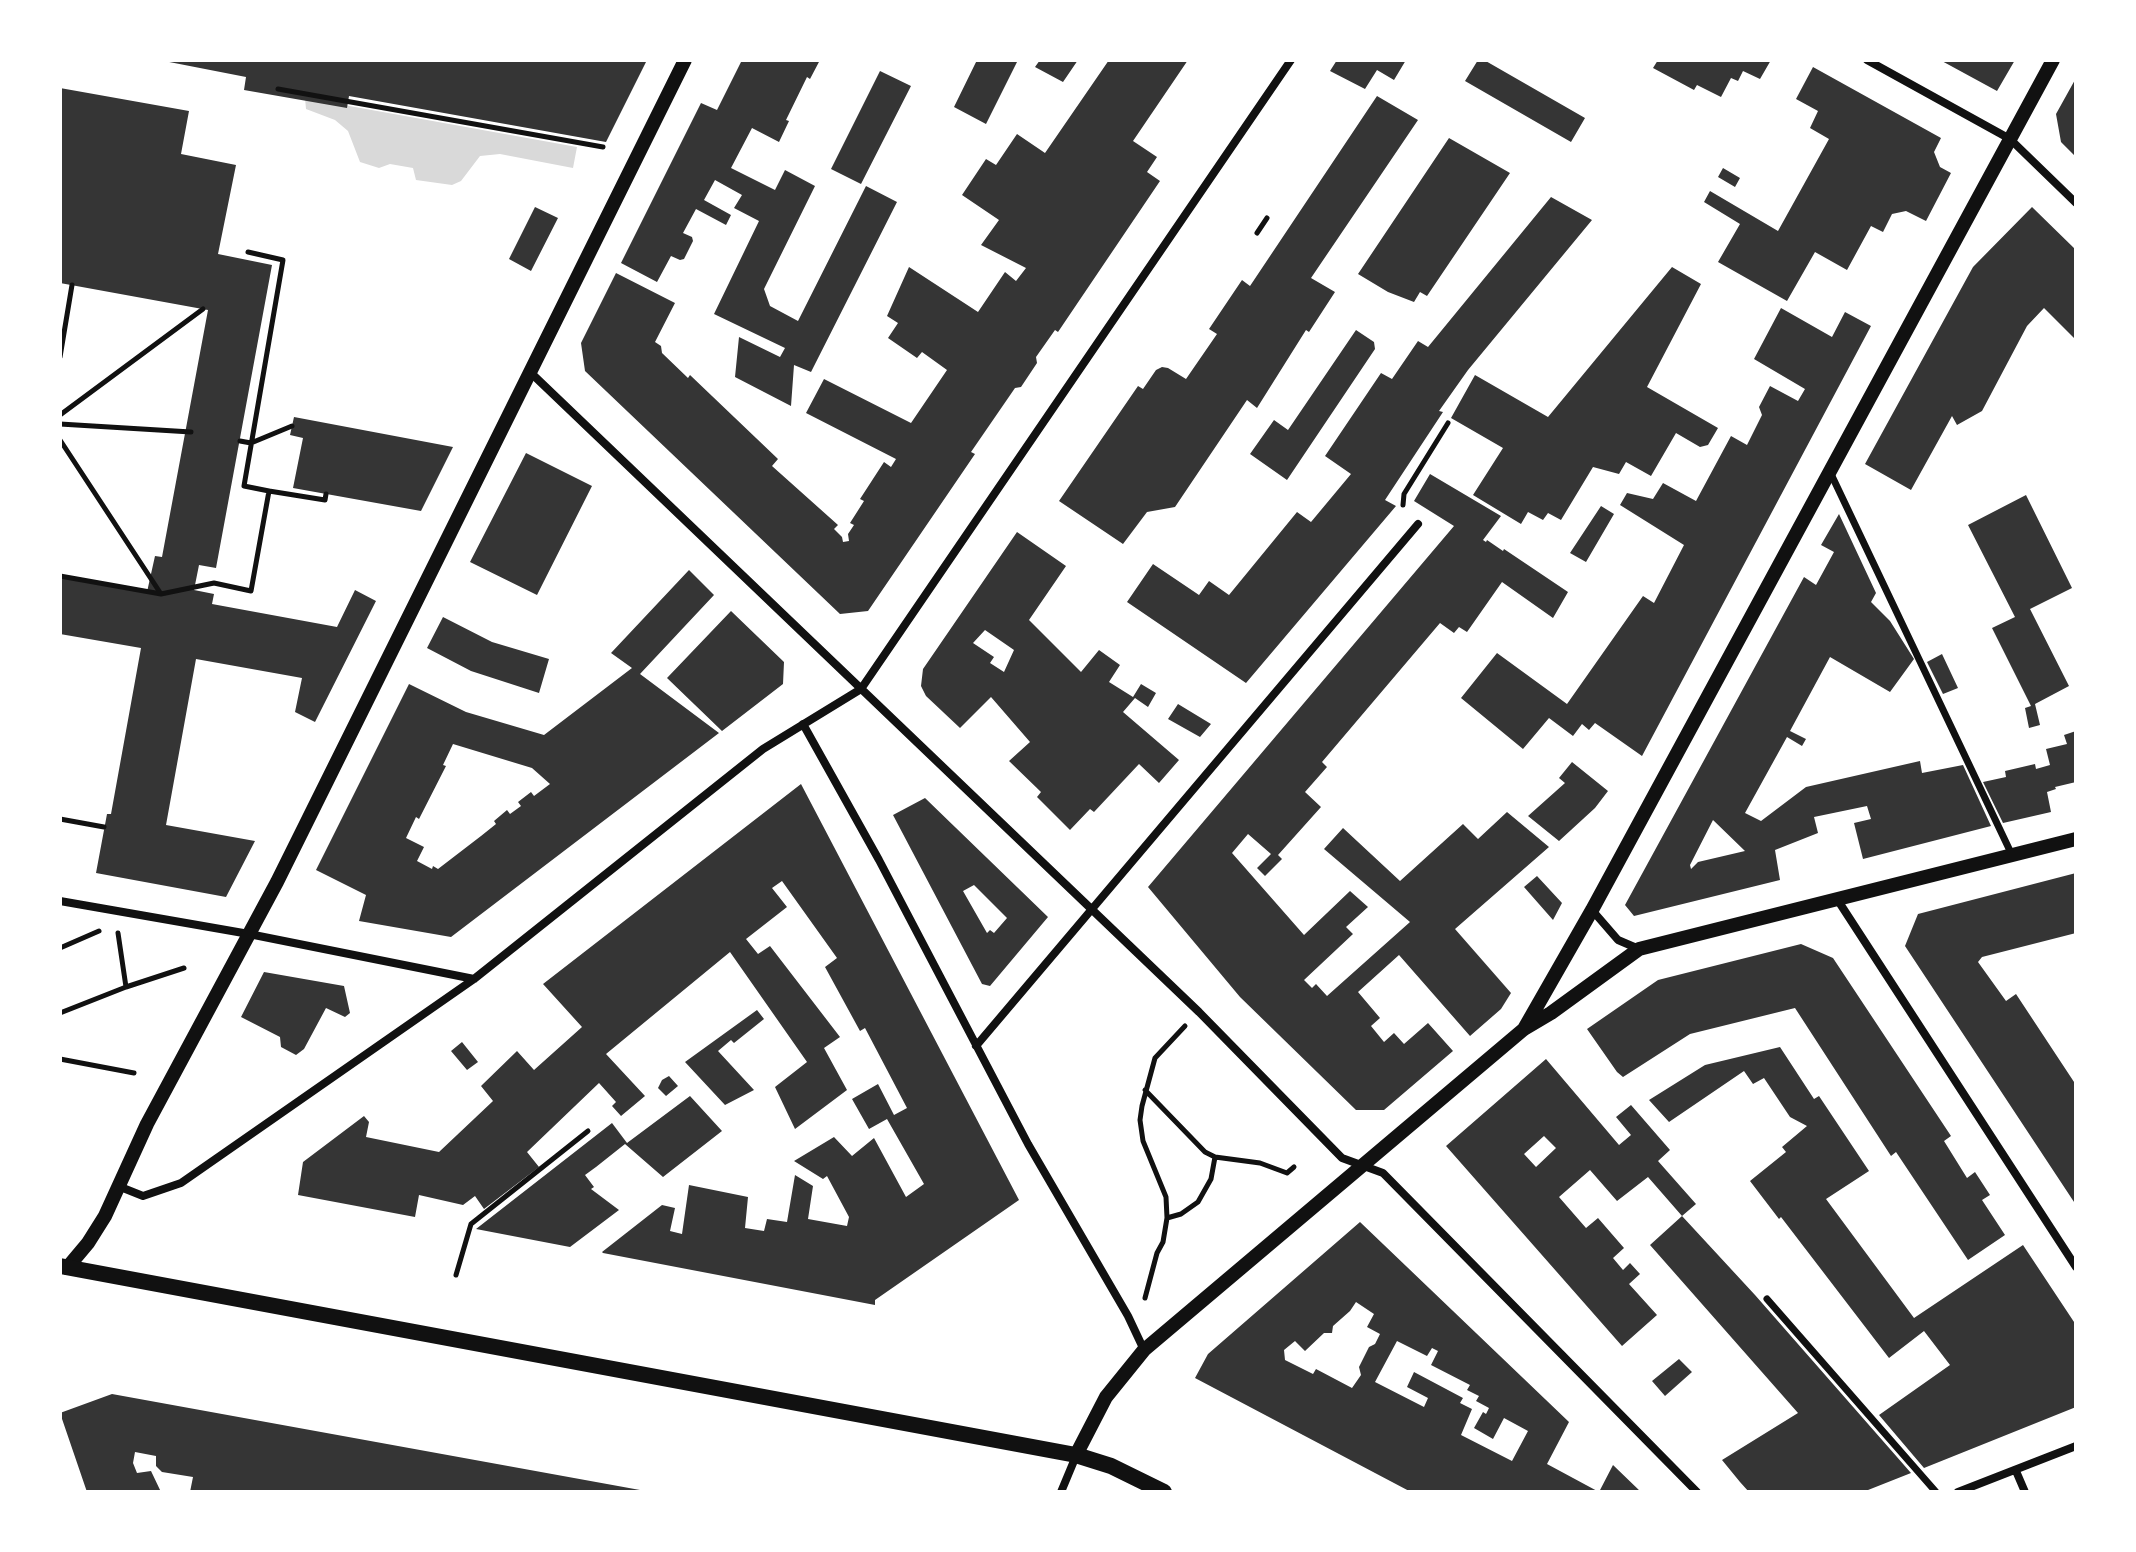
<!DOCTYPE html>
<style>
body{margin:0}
#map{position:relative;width:2136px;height:1552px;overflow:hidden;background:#fff;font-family:Signika,sans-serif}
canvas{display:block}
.frame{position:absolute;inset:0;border:62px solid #fff;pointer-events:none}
</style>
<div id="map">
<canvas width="2136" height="1552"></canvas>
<div class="frame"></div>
</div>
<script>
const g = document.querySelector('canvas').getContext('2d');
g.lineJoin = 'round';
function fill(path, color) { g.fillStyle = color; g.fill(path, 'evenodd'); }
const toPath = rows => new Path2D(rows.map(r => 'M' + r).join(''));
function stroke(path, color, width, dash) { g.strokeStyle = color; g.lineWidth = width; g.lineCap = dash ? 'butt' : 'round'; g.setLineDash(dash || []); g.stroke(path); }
const water = toPath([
 [305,98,577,147,573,168,500,154,480,156,461,181,452,185,416,180,413,168,390,164,379,168,360,162,348,131,335,120,306,109]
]);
const building = toPath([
 [159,60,647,60,606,142,349,96,347,108,244,90,246,77],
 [742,60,820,60,810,79,807,77,786,120,789,121,779,142,752,128,731,168,775,190,785,170,815,186,764,289,770,306,798,321,866,186,897,202,811,372,794,365,791,406,735,377,739,337,780,357,785,348,714,314,759,221,734,208,742,195,715,180,704,200,731,215,726,225,696,209,683,233,692,237,693,241,684,259,680,260,671,256,657,282,621,263,701,103,717,110],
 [977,60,1018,60,986,124,954,107],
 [1040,60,1078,60,1063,82,1035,67],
 [1109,60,1188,60,1133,141,1157,157,1147,172,1160,181,1058,332,1055,330,1036,357,1037,363,1021,387,1015,388,971,452,975,454,868,611,840,614,585,371,581,343,616,273,675,303,655,342,661,346,662,353,688,378,690,375,778,459,772,466,838,525,834,529,842,537,843,542,849,541,848,534,854,525,850,523,864,501,860,499,884,462,891,467,896,459,806,413,824,379,911,423,947,370,922,352,917,358,888,338,898,323,887,316,909,267,978,312,1005,272,1016,281,1026,268,981,245,999,220,962,195,986,159,996,165,1017,134,1045,153],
 [1337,60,1406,60,1394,80,1377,70,1365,89,1330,71],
 [1478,60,1484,60,1585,118,1571,142,1465,81],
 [1658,60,1771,60,1760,79,1743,71,1738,81,1731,78,1721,97,1697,85,1694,90,1653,68],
 [1940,60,2015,60,1997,91],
 [1813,67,1941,138,1934,152,1940,167,1951,173,1926,221,1906,211,1892,214,1883,232,1871,226,1847,270,1815,252,1787,301,1718,262,1740,224,1704,202,1710,191,1778,231,1829,139,1810,128,1818,111,1796,99],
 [880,71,911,86,861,184,831,169],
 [2076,78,2076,157,2061,142,2056,114],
 [60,88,189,111,181,154,236,165,218,254,272,265,216,568,199,565,194,590,214,594,212,604,337,627,355,590,376,601,315,722,295,712,302,678,196,659,166,825,255,841,226,897,96,873,107,814,111,814,141,648,60,634,60,576,147,592,155,556,162,557,208,310,60,283],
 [1377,96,1418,120,1311,278,1335,292,1309,332,1306,330,1257,408,1247,400,1175,507,1147,512,1123,544,1059,501,1138,386,1143,389,1156,370,1162,367,1168,368,1186,379,1217,334,1209,329,1242,280,1250,286],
 [1449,138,1510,173,1427,296,1420,292,1414,302,1388,292,1358,274],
 [1723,168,1740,178,1735,187,1718,177],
 [1551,197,1592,220,1468,370,1439,411,1443,412,1385,500,1396,506,1246,683,1127,602,1153,564,1199,595,1209,581,1229,595,1297,512,1311,522,1351,474,1325,456,1381,373,1392,379,1418,341,1428,347],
 [535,207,558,218,531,271,509,259],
 [2032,207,2076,250,2076,340,2044,308,2027,326,1982,411,1957,425,1952,416,1911,490,1865,464,1973,267],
 [1672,267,1701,284,1647,387,1718,428,1708,445,1700,447,1676,433,1651,476,1626,462,1619,474,1593,467,1561,520,1548,513,1543,520,1528,512,1521,524,1473,495,1503,448,1451,418,1475,375,1548,417],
 [1781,308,1832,337,1845,312,1871,326,1642,756,1595,723,1589,730,1582,724,1573,736,1549,718,1523,749,1461,698,1497,653,1567,704,1643,596,1654,603,1684,545,1620,505,1627,493,1653,499,1663,483,1696,501,1731,436,1747,445,1762,415,1759,407,1770,386,1798,401,1805,389,1754,359],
 [1356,330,1374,342,1375,349,1287,480,1250,454,1274,420,1288,430],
 [294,417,453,447,421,511,293,488,303,438,290,435],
 [526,453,592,486,537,595,470,562],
 [1430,474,1501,516,1483,540,1486,542,1487,540,1503,551,1504,549,1568,592,1553,618,1502,582,1467,632,1459,627,1454,633,1440,623,1322,762,1327,767,1305,792,1321,807,1278,855,1282,859,1265,876,1257,868,1271,854,1248,834,1232,853,1304,935,1350,891,1368,907,1346,927,1353,934,1304,980,1312,988,1316,984,1327,996,1410,922,1324,849,1343,828,1400,881,1463,824,1478,839,1507,812,1549,847,1455,929,1511,993,1501,1009,1470,1036,1399,955,1358,992,1380,1018,1371,1026,1384,1042,1394,1033,1404,1044,1428,1023,1453,1051,1384,1110,1356,1110,1240,997,1148,887,1454,526,1414,501],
 [2026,495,2072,588,2030,609,2069,686,2035,704,2040,725,2029,728,2025,708,2031,706,1992,628,2015,617,1968,525],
 [1601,506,1614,514,1586,562,1570,553],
 [1839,514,1876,593,1871,602,1890,621,1914,659,1890,692,1830,657,1790,731,1806,739,1802,746,1787,737,1745,813,1761,821,1806,787,1920,761,1922,773,1963,765,1991,826,1863,859,1854,823,1871,819,1867,806,1814,817,1818,833,1775,850,1780,880,1634,916,1625,905,1804,577,1816,585,1834,552,1821,545],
 [1713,820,1745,851,1698,862,1691,869,1690,865],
 [1017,532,1066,566,1029,620,1081,672,1099,650,1120,665,1109,682,1133,697,1141,684,1156,693,1148,707,1135,698,1123,712,1179,760,1159,783,1139,764,1094,812,1090,809,1070,830,1037,797,1041,792,1009,761,1030,742,991,697,960,728,926,696,921,686,923,669],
 [985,630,1014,650,1004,672,990,663,994,657,973,643],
 [689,570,714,595,640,674,719,733,451,937,359,921,366,895,316,870,409,684,466,712,544,735,632,668,611,653],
 [453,744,532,768,550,784,534,796,531,792,518,802,521,806,510,814,507,810,494,821,496,824,481,836,438,869,433,866,432,869,417,861,424,847,406,838,416,817,419,819,446,766,443,765],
 [731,611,784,662,783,684,722,731,667,678],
 [443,617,492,642,549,659,539,693,471,671,427,648],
 [1942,654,1958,688,1943,694,1927,662],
 [1178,704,1211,724,1200,737,1168,719],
 [2076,731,2076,782,2055,787,2056,789,2047,792,2051,812,2003,823,1983,782,2006,777,2005,771,2035,764,2036,769,2050,765,2046,749,2067,744,2064,735],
 [1572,762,1608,791,1595,808,1559,841,1528,816,1565,783,1559,778],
 [801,784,1019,1200,875,1300,875,1305,603,1253,602,1252,662,1205,675,1208,670,1231,682,1234,689,1185,748,1197,745,1228,764,1231,767,1219,787,1222,795,1175,813,1186,808,1219,847,1226,849,1217,827,1176,823,1179,794,1161,834,1137,852,1156,874,1138,906,1197,924,1184,887,1119,869,1129,852,1099,878,1084,894,1115,907,1108,865,1028,860,1031,825,967,837,958,782,881,772,888,787,907,746,939,758,954,770,946,840,1037,824,1048,847,1090,795,1129,775,1087,807,1062,730,952,606,1054,645,1096,621,1116,612,1106,616,1102,599,1083,527,1152,539,1167,484,1209,475,1196,463,1205,419,1195,415,1217,298,1195,303,1162,364,1116,369,1122,366,1137,439,1152,493,1101,481,1086,517,1051,534,1070,582,1027,543,984],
 [925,798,1048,917,990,986,982,984,893,815],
 [974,885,1007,918,994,933,990,930,987,933,963,891],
 [2076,873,2076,933,1982,957,1978,962,2006,1001,2016,994,2076,1085,2076,1205,1905,946,1918,914],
 [1537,876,1562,903,1553,920,1524,887],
 [1801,944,1833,958,1951,1136,1944,1141,1967,1178,1975,1172,1990,1195,1982,1200,2005,1235,1968,1260,1896,1152,1891,1156,1795,1008,1690,1034,1623,1077,1617,1072,1587,1029,1658,980],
 [264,972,344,986,350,1013,345,1017,326,1008,304,1049,296,1055,281,1047,280,1037,241,1017],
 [757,1010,764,1019,734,1043,731,1040,718,1051,754,1090,725,1105,685,1062],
 [462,1042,478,1062,467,1070,451,1051],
 [1780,1047,1814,1099,1819,1096,1869,1171,1826,1199,1914,1318,2023,1245,2076,1325,2076,1407,1924,1468,1879,1415,1950,1365,1924,1331,1889,1358,1781,1217,1779,1219,1750,1181,1786,1152,1782,1147,1807,1126,1790,1117,1764,1078,1753,1084,1744,1071,1669,1122,1649,1100,1705,1065],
 [1546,1059,1619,1145,1631,1135,1616,1117,1631,1105,1670,1150,1658,1161,1696,1204,1682,1216,1648,1177,1617,1201,1590,1170,1559,1197,1586,1228,1598,1218,1624,1248,1613,1258,1623,1270,1630,1263,1640,1274,1629,1284,1657,1315,1622,1346,1446,1146],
 [1544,1136,1556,1148,1536,1167,1524,1154],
 [669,1076,678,1086,666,1096,658,1088,662,1080],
 [690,1096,722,1131,663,1177,625,1144,596,1167,585,1175,594,1187,591,1189,619,1210,570,1247,476,1229,612,1123,627,1143],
 [1682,1216,1755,1295,1911,1473,1863,1492,1749,1492,1740,1482,1722,1460,1798,1413,1650,1245],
 [1360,1222,1569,1422,1547,1464,1599,1492,1613,1465,1641,1492,1411,1492,1195,1378,1208,1354],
 [1356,1302,1374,1314,1367,1327,1380,1334,1375,1344,1369,1347,1359,1367,1361,1375,1352,1388,1316,1369,1313,1374,1285,1360,1284,1350,1295,1341,1305,1351,1324,1333,1332,1333,1333,1326,1350,1311],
 [1397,1341,1427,1356,1432,1348,1438,1351,1431,1365,1470,1385,1467,1390,1479,1396,1476,1401,1489,1408,1486,1414,1483,1412,1474,1428,1493,1439,1504,1418,1528,1431,1512,1461,1461,1435,1472,1409,1460,1403,1463,1398,1414,1372,1407,1387,1428,1398,1424,1407,1375,1382],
 [1679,1359,1692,1372,1665,1396,1652,1381],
 [112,1394,640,1490,640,1492,190,1492,193,1477,162,1472,156,1466,156,1456,135,1452,133,1463,137,1473,151,1471,161,1492,87,1492,60,1413]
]);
const path = toPath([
 [278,89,603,147],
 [1257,233,1267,218],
 [60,357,72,285],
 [60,415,203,309],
 [60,424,191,432],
 [60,440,161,594,60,576],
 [240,441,251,443,292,426],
 [269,491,325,500,326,494],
 [1403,505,1404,494,1448,423],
 [161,594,214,583,251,591,269,491,244,486,283,260,248,252],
 [60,819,104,827],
 [118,933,126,987],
 [60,948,99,931],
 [60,1013,126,987,184,968],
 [60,1059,134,1073],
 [1145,1090,1205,1152,1215,1157,1260,1163,1287,1173,1294,1167],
 [1167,1218,1181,1214,1198,1202,1211,1179,1215,1157],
 [456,1275,471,1224,588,1131],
 [1145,1298,1157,1253,1163,1242,1167,1218,1166,1197,1143,1141,1140,1120,1142,1106,1155,1058,1185,1026]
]);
const pedestrian = toPath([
 [1831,474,2012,855],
 [1767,1299,1936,1492]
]);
const minor = toPath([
 [1867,60,2010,139,2076,203],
 [530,372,1199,1012,1342,1158,1383,1173,1697,1492],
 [803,724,879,860,1028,1144,1128,1316,1144,1350],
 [1837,899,2076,1267],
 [60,901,249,934,474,979],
 [1592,910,1618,940,1639,949],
 [976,1046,1418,524],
 [118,1186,143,1196,181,1183,474,979,763,749,861,689,1291,60],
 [2016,1471,2025,1492],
 [1061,1492,1076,1456],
 [1958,1492,2076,1446]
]);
const tertiary = toPath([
 [1524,1029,1592,910,2053,60],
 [67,1268,88,1243,105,1216,147,1124,277,882,685,60],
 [1076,1455,1106,1397,1144,1350,1524,1029,1551,1013,1639,949,2076,839]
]);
const secondary = toPath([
 [60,1266,1076,1455,1111,1466,1164,1492]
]);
fill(water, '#d9d9d9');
fill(building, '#353535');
stroke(path, '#111', 5);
stroke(pedestrian, '#111', 7);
stroke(minor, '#111', 8);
stroke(tertiary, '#111', 14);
stroke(secondary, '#111', 16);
</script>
